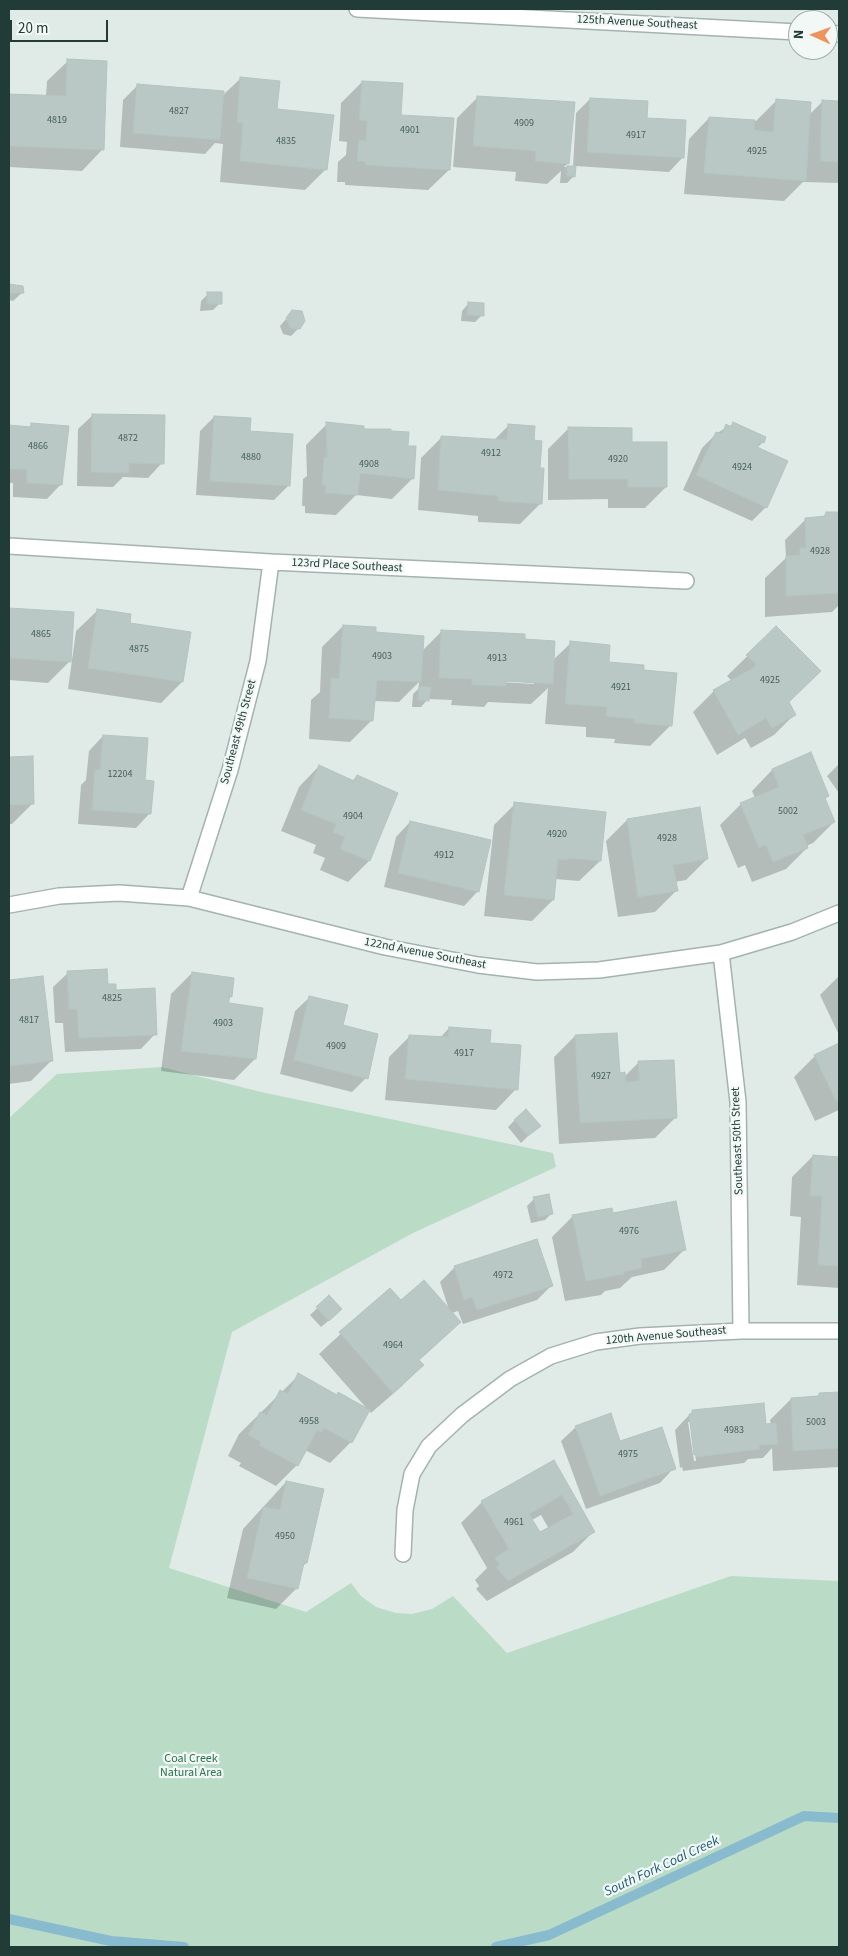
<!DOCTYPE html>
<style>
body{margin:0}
#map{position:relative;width:848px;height:1956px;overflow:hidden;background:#e0ebe8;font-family:"Source Sans 3",sans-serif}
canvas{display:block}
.frame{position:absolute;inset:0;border:10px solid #213b37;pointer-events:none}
.north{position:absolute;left:788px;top:10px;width:50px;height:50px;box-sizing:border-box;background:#f1f8f5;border:1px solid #9eaca9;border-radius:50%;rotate:272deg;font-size:14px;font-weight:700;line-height:20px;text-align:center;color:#213b37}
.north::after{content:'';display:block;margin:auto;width:18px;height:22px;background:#ee935b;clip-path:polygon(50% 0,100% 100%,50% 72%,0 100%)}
.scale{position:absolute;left:10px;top:20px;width:98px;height:22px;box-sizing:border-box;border:2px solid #213b37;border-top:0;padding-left:6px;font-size:15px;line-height:18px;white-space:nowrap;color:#213b37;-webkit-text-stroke:4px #f1f8f5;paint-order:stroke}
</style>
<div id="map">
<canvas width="848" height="1956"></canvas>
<div class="frame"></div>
<div class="north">N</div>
<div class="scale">20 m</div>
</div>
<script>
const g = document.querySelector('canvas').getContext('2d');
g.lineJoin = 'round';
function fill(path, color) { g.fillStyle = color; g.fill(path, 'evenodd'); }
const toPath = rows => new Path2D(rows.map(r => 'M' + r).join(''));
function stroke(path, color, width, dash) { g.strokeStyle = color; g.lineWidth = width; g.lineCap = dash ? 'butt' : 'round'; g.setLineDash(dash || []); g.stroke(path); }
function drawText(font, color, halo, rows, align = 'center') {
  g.font = font + ' "Source Sans 3",sans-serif'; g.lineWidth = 4.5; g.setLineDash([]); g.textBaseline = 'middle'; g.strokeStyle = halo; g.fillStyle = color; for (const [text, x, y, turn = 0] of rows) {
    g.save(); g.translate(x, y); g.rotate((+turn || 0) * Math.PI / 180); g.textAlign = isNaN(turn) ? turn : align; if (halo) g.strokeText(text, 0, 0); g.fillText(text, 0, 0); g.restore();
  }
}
const green = toPath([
 [161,1067,261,1092,553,1153,556,1167,413,1233,232,1332,169,1568,306,1612,351,1583,361,1596,376,1607,396,1613,412,1614,432,1609,453,1596,507,1653,731,1576,839,1581,839,1947,9,1947,9,1118,57,1074]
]);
const shadow = toPath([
 [68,61,102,150,82,171,9,167,9,95,46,96,47,81],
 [240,79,276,110,326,169,305,190,220,182,223,144,215,143,205,154,120,147,123,100,138,85,222,96],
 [362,82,399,116,449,170,428,190,345,185,345,182,337,182,338,162,346,155,347,142,339,141,341,103],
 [478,97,568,163,564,167,573,167,576,113,590,99,646,119,683,157,669,172,575,166,574,176,567,183,560,183,561,171,547,184,515,181,516,172,453,167,457,118],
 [776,101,809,115,823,101,839,102,839,183,803,182,784,201,684,194,689,139,709,118,756,121],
 [9,285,22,288,23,292,13,301,9,300],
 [208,294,220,303,213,310,200,311,201,301],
 [469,303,482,315,475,322,461,321,462,311],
 [293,311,299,328,291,336,283,334,280,326],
 [93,415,162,463,148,478,123,477,113,487,77,486,78,429],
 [214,417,249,433,289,485,274,500,196,495,200,431],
 [32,424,61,484,47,499,13,497,13,483,9,483,9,426,28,428],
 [327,424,363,430,407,447,413,478,392,499,356,495,336,515,305,513,305,506,302,506,303,479,307,476,306,445],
 [733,424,763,442,757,448,766,507,752,521,683,490,702,448,717,433],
 [509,425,533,441,539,469,541,503,520,524,478,522,478,516,418,510,421,458,442,437,494,440],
 [569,428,630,443,666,487,645,508,608,508,608,499,548,500,548,449],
 [826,513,839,513,839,605,832,612,765,617,765,578,786,558,785,540,806,519,822,518],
 [9,609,73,613,69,662,48,683,9,680],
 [97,611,128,624,189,633,182,682,161,703,68,689,76,631],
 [343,626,375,634,422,651,442,631,523,640,553,660,571,643,607,663,671,725,650,746,614,743,615,739,586,737,586,727,545,724,548,688,531,704,488,702,484,707,451,705,452,700,428,699,421,707,412,707,413,694,419,688,419,682,399,702,374,701,371,721,350,742,309,739,311,700,320,692,322,647],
 [500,680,534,681,534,684,500,682],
 [776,628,788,702,795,714,774,735,751,748,745,738,717,755,693,712,714,691,732,681,727,676],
 [103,736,144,782,150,813,136,828,78,824,81,785,86,780,89,751],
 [32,757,33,803,12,824,9,824,9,758],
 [839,764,839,793,827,776],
 [319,766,352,781,357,776,397,794,369,861,348,882,320,870,325,858,313,853,316,845,281,831,299,787],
 [772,770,827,796,824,799,834,822,813,843,806,846,807,848,786,869,752,882,745,865,738,868,720,825,741,804,755,798,752,791],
 [515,804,600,861,579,881,555,879,553,900,532,921,484,916,494,825],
 [627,820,707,859,686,880,675,882,676,891,655,912,618,917,606,841],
 [410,822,478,891,464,906,384,887,396,837],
 [68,973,106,985,155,1034,141,1049,65,1052,63,1023,55,1023,53,987],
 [192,973,231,996,227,1004,255,1059,234,1080,161,1071,171,994],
 [839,976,839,1035,820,995],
 [42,978,52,1060,31,1081,9,1084,9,982],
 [310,997,341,1026,366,1078,352,1092,280,1074,295,1011],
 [449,1028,489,1044,516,1089,496,1110,385,1100,389,1057,410,1036,440,1038],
 [575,1036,624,1077,639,1062,676,1117,655,1138,559,1144,554,1057],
 [839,1045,839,1110,815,1121,794,1077,815,1056],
 [515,1120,532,1132,521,1143,508,1127],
 [813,1156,839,1158,839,1288,797,1285,801,1217,790,1216,792,1177],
 [534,1199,552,1213,545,1220,531,1223,527,1206],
 [612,1215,685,1249,664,1270,632,1277,620,1288,605,1291,601,1295,565,1301,552,1237,573,1216],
 [536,1241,552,1285,537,1300,463,1324,458,1311,452,1313,460,1322,418,1361,422,1365,402,1386,371,1413,369,1410,351,1442,330,1463,305,1450,297,1465,276,1486,239,1466,241,1463,228,1456,239,1434,299,1375,336,1396,338,1394,368,1410,319,1354,389,1289,401,1302,449,1310,440,1282,454,1268],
 [329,1297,334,1316,321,1327,310,1315],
 [839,1393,839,1467,773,1471,772,1448,763,1458,748,1459,744,1463,683,1471,682,1467,680,1468,675,1430,693,1411,771,1425,770,1420,791,1399],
 [688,1422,691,1422,696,1461,694,1461],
 [576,1427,619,1443,674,1468,660,1483,586,1509,561,1441],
 [554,1462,594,1531,573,1552,487,1601,476,1589,479,1586,475,1580,487,1568,461,1523,482,1502],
 [541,1515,549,1529,540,1534,532,1520],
 [286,1482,306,1563,302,1567,297,1588,276,1609,227,1598,243,1529]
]);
const stream = toPath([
 [9,1919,111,1941,184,1947],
 [496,1947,549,1935,804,1816,839,1818]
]);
const building = toPath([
 [67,59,107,61,104,150,9,146,9,94,66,96,67,59],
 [240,77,280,81,277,109,334,115,327,170,240,161,243,123,237,123,240,77],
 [362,81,403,83,401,115,454,118,450,170,365,165,366,162,357,161,359,140,366,141,367,121,359,120,362,81],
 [137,84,224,91,220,140,133,133,137,84],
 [477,96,575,102,569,164,535,161,536,151,473,146,477,96],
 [590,98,648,101,647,118,686,120,684,158,587,152,590,98],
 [776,99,811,102,806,181,704,173,709,117,755,120,754,130,773,132,776,99],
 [822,100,839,101,839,162,820,161,822,100],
 [567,166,576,166,575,177,567,176,567,166],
 [9,284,23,286,24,293,9,293,9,284],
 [207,292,222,292,222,304,207,304,207,292],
 [468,302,484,303,484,316,467,315,468,302],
 [292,310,302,311,305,321,300,329,290,328,286,318,292,310],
 [92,414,165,415,164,464,129,463,129,473,91,472,92,414],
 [214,416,251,418,250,431,293,434,290,486,210,481,214,416],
 [326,422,364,426,364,429,391,429,391,431,409,432,408,446,416,446,414,479,360,473,358,495,325,493,326,485,322,485,324,457,327,458,326,422],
 [733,422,766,437,764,443,760,442,757,447,788,461,767,508,696,475,716,432,722,434,726,424,731,427,733,422],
 [31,423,69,426,62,485,27,483,27,469,9,469,9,425,31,427,31,423],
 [508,424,535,426,534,440,542,441,540,468,544,468,542,504,498,501,498,496,438,490,441,436,507,440,508,424],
 [568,427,632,428,632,442,667,442,667,487,628,487,628,479,569,479,568,427],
 [826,512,839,512,839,593,786,596,786,556,800,555,800,548,806,548,805,518,825,516,826,512],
 [9,608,74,612,71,662,9,658,9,608],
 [97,609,131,614,130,623,191,632,183,682,88,668,97,609],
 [343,625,376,627,376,632,424,636,421,682,377,680,373,721,329,718,331,678,339,679,343,625],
 [776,626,821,671,789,702,796,715,772,728,766,718,738,735,713,690,753,668,756,664,746,655,776,626],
 [441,630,525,634,525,639,555,641,553,684,506,681,506,686,472,685,472,679,439,678,441,630],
 [570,641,610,645,609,662,644,665,644,670,677,673,672,726,634,723,635,719,606,716,607,707,565,704,570,641],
 [419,686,431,687,429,701,418,700,419,686],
 [103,735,148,738,145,780,154,781,151,814,92,810,95,769,100,770,103,735],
 [811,752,829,796,825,798,835,822,803,835,808,848,773,862,766,845,759,848,740,803,779,787,772,769,811,752],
 [33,756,34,804,9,805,9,757,33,756],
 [319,765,354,781,357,775,398,793,370,861,340,849,345,837,333,832,336,824,301,810,319,765],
 [514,802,606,812,601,861,568,858,568,860,558,859,554,900,504,895,514,802],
 [700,807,708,859,673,865,678,891,638,897,627,819,700,807],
 [410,821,491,840,479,892,398,873,410,821],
 [107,969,108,984,116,984,116,990,155,988,157,1035,79,1038,77,1009,69,1009,67,971,107,969],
 [192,972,234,978,232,997,229,996,229,1003,263,1008,256,1059,181,1051,192,972],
 [43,976,53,1061,9,1066,9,980,43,976],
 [309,996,348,1005,343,1025,378,1034,368,1079,294,1060,309,996],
 [449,1027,491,1030,490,1043,521,1045,518,1090,405,1079,409,1035,448,1037,449,1027],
 [617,1033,620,1073,625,1072,626,1082,639,1081,638,1061,674,1060,677,1118,580,1123,575,1035,617,1033],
 [839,1043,839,1100,836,1101,814,1055,839,1043],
 [526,1109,541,1126,528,1136,514,1120,526,1109],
 [813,1155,839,1157,839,1266,818,1265,822,1196,810,1196,813,1155],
 [549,1194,553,1214,538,1217,533,1197,549,1194],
 [676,1201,686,1250,641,1259,642,1268,623,1272,624,1274,586,1281,572,1215,612,1208,613,1213,676,1201],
 [537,1239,553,1286,477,1310,472,1297,464,1300,454,1266,537,1239],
 [424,1280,461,1322,419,1360,424,1365,393,1393,339,1332,390,1288,401,1300,424,1280],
 [329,1295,342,1309,329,1321,316,1307,329,1295],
 [298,1373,337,1395,338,1392,370,1410,352,1443,324,1428,322,1432,317,1430,298,1466,259,1445,261,1442,248,1435,260,1412,267,1415,280,1390,288,1394,298,1373],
 [839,1392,839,1448,793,1451,791,1398,819,1396,819,1393,839,1392],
 [764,1403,766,1424,776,1423,778,1444,759,1445,760,1449,697,1457,696,1454,694,1455,689,1414,692,1414,692,1410,764,1403],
 [611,1413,620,1441,662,1427,676,1469,600,1496,575,1426,611,1413],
 [554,1460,595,1532,508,1581,496,1567,500,1565,495,1558,509,1549,481,1501,554,1460],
 [562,1495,573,1514,540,1532,529,1514,562,1495],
 [286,1481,324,1489,307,1563,304,1563,298,1589,247,1578,263,1507,280,1510,286,1481]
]);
const minor = toPath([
 [357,9,798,32],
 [828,33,839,34],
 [9,546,271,562,686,581],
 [189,898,230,770,258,661,271,562],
 [9,905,59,896,119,893,189,898,385,947,478,965,537,972,599,970,721,953,792,932,839,913],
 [721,953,738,1102,741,1331],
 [403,1554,405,1510,412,1474,429,1446,462,1415,510,1379,551,1356,596,1342,640,1336,741,1331,839,1331]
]);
const numberNames = [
 ["4827",179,112],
 ["4819",57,121],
 ["4909",524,124],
 ["4901",410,131],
 ["4917",636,136],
 ["4835",286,142],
 ["4925",757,152],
 ["4872",128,439],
 ["4866",38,447],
 ["4912",491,454],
 ["4880",251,458],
 ["4920",618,460],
 ["4908",369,465],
 ["4924",742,468],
 ["4928",820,552],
 ["4865",41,635],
 ["4875",139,650],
 ["4903",382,657],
 ["4913",497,659],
 ["4925",770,681],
 ["4921",621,688],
 ["12204",120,775],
 ["5002",788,812],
 ["4904",353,817],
 ["4920",557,835],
 ["4928",667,839],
 ["4912",444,856],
 ["4825",112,999],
 ["4817",29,1021],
 ["4903",223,1024],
 ["4909",336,1047],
 ["4917",464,1054],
 ["4927",601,1077],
 ["4976",629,1232],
 ["4972",503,1276],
 ["4964",393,1346],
 ["4958",309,1422],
 ["5003",816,1423],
 ["4983",734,1431],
 ["4975",628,1455],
 ["4961",514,1523],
 ["4950",285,1537]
];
const streetNames = [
 ["125th Avenue Southeast",637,23,3],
 ["123rd Place Southeast",347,566,3],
 ["Southeast 49th Street",239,732,-75],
 ["122nd Avenue Southeast",425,954,11],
 ["Southeast 50th Street",738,1141,-92],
 ["120th Avenue Southeast",666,1336,-5]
];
const parkNames = [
 ["Coal Creek",191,1759],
 ["Natural Area",191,1773]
];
const waterNames = [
 ["South Fork Coal Creek",662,1867,-25]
];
fill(green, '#badcc7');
fill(shadow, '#0003');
stroke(stream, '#89bbcf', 10);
fill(building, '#b9c8c4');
stroke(building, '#b3c4bf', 1);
stroke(minor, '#a3b3af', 18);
stroke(minor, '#fff', 15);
drawText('10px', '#475e5a', null, numberNames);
drawText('12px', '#213b37', '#f1f8f5', streetNames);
drawText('12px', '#2d7150', '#f1f8f5', parkNames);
drawText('italic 14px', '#1d5b75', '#f1f8f5', waterNames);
</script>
